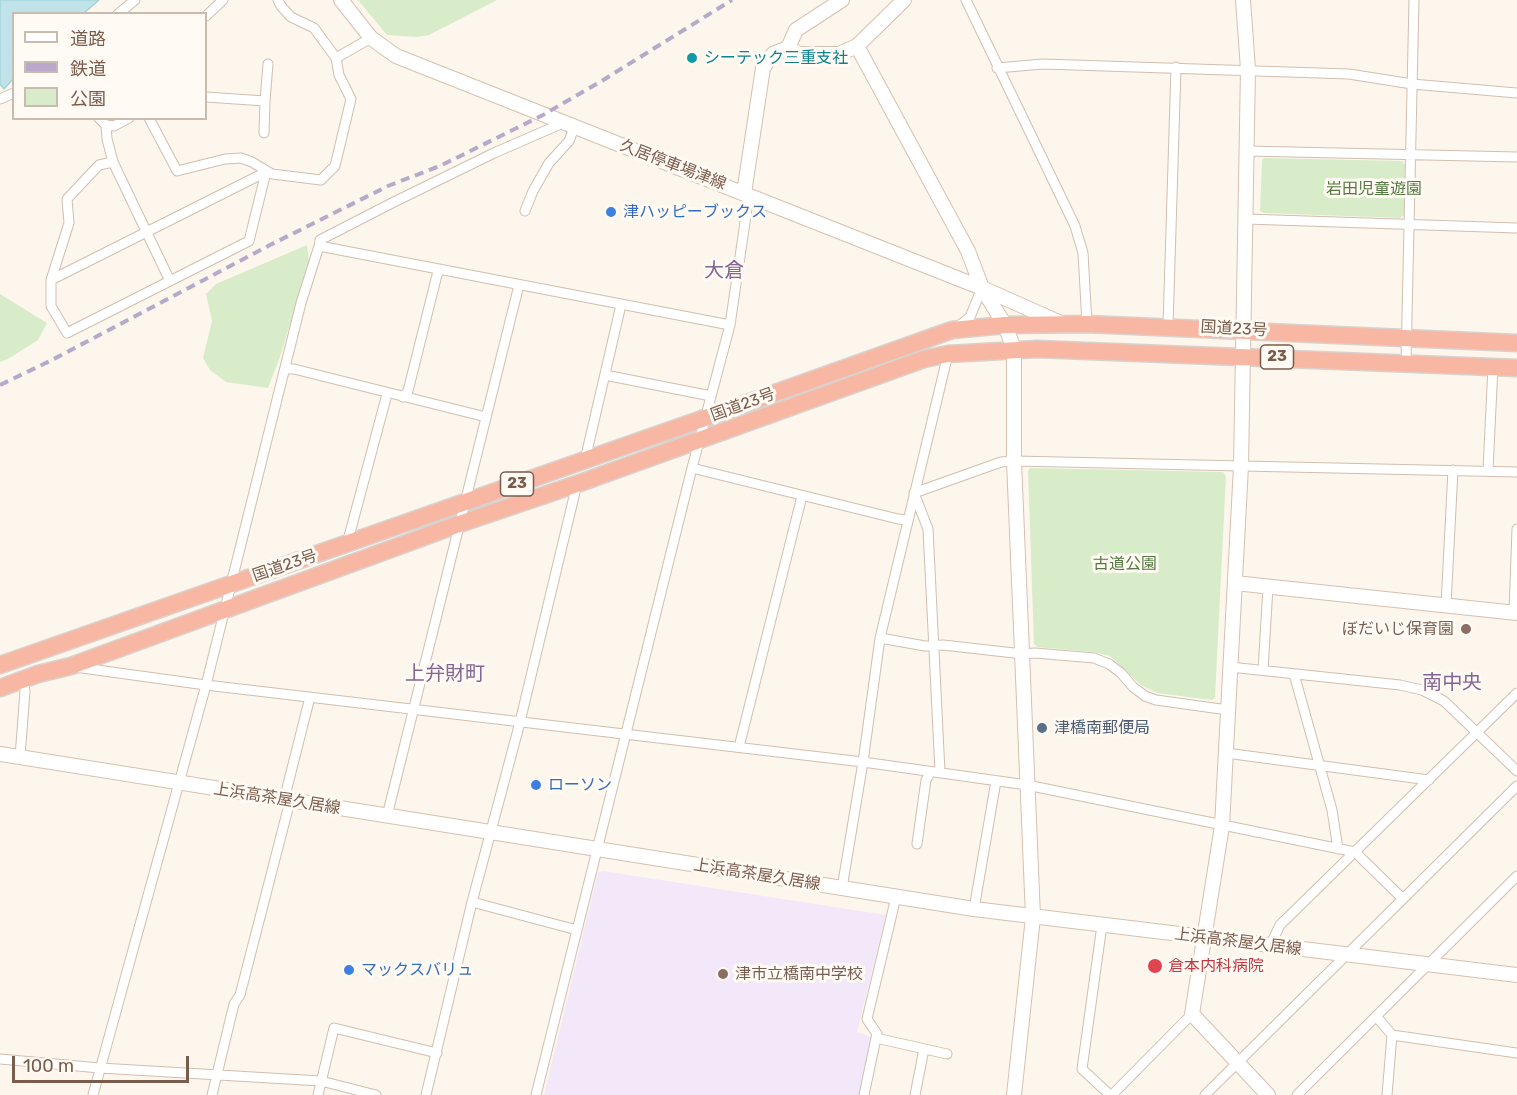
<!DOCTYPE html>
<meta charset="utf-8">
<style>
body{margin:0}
#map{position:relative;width:1517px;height:1095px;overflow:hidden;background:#fdf6ec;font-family:Rubik,"Noto Sans JP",sans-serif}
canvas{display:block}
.legend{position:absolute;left:12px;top:12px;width:195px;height:108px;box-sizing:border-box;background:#fffaf3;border:2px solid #cabbb1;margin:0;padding:8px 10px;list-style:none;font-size:18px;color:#7a5c4d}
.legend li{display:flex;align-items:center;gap:12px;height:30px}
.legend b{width:30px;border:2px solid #cabbb1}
.scale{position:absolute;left:12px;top:1056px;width:177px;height:27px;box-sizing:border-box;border:3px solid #7a5c4d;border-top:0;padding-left:8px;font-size:18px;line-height:21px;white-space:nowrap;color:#7a5c4d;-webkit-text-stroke:4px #fffaf3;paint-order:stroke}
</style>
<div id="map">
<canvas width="1517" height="1095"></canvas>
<ul class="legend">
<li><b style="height:8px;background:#fff"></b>道路</li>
<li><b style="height:8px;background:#b9a8c9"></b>鉄道</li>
<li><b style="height:16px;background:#d8ecc9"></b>公園</li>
</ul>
<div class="scale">100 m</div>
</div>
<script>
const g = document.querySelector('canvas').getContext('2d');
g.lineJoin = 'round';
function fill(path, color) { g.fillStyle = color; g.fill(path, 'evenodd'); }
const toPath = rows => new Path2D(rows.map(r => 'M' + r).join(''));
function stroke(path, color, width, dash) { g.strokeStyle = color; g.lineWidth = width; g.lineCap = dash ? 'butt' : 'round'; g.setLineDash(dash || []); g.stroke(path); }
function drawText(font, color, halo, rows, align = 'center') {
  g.font = font + ' Rubik,"Noto Sans JP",sans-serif'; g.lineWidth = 6; g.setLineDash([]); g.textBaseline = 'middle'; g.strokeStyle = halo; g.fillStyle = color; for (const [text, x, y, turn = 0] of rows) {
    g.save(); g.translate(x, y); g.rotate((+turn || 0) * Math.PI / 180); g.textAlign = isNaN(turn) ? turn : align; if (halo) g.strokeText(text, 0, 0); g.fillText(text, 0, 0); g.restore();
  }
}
const education = toPath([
 [603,871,886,915,857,1032,872,1037,860,1095,544,1095,598,872]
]);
const green = toPath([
 [358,0,497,0,429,35,417,37,387,35],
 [1264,158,1402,161,1405,165,1404,215,1400,218,1264,213,1260,211,1262,160],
 [307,245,309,261,280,357,268,388,226,382,210,370,203,358,212,321,206,294,216,284],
 [0,294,47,323,38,340,8,359,0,362],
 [1030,468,1223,472,1226,476,1215,697,1212,700,1157,693,1141,685,1110,656,1093,652,1037,647,1034,644,1028,471]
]);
const water = toPath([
 [0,0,99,0,84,13,14,14,13,79,4,89,0,84,0,0]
]);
const street = toPath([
 [278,0,281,6,291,17,314,28,336,58],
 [966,0,1075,226,1083,253,1087,324],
 [118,14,135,0],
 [206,16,223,0],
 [997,68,1043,64,1349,74,1412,84,1517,93],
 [206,97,265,101,264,133],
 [0,99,14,93],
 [265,101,268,64],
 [99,118,106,125,114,126,129,118],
 [149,118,177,171,225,159,241,158,252,162,272,174,321,180,335,166,351,99,339,75,336,58,371,38],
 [106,125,107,139,113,162,99,165,67,199,69,223,51,280,51,306,67,333,249,241,266,172],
 [1247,151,1517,157],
 [113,162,170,281],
 [525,211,533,191,549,163,569,141,574,128],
 [1246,219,1517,228],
 [319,246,320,240,392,203,494,153,563,123],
 [51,280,266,172],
 [1168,326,1176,67],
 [957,327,970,317,982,288],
 [1406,362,1414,0],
 [285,369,294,369,486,417],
 [605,375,711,396],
 [403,397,408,391,437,275,440,270],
 [585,460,621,305],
 [692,468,898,519,907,520],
 [1488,470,1493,366],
 [914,493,1001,462,1014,461,1517,472],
 [914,493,928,529,940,772],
 [347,544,387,394],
 [1446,605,1453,470],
 [1514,612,1517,529],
 [880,638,925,646,943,645,1023,654,1035,653,1094,658,1109,664,1121,673,1133,687,1145,696,1156,700,1228,710],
 [75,667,206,685,863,762,1027,785,1355,852,1402,898],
 [1230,667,1400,685,1422,690,1444,701,1517,771],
 [1263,670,1268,587],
 [1294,674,1332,810,1338,849],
 [739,747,802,496],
 [1226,753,1429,780],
 [20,757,25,691,23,679],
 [284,800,310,697],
 [387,816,519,285],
 [917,844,926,780,930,773],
 [842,888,863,762,880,638,948,354],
 [896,897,867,1019,877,1034,876,1038,947,1054],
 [472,902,577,930],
 [974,909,996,781],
 [1102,925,1082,1069,1110,1095],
 [1270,946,1280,925,1517,693],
 [1376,1016,1392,1035,1517,1053],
 [0,1059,100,1068,321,1081,376,1095],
 [93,1095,206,685,301,303,319,246,730,325],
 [212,1095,234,1004,240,995,290,801],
 [318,1095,334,1028,437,1053],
 [426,1095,472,902,519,726,577,484],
 [536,1095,692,468,730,325,749,195],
 [864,1095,876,1038],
 [915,1095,924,1049],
 [1112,1095,1192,1014],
 [1205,1095,1517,786],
 [1297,1095,1517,876],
 [1387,1095,1392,1035]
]);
const secondary = toPath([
 [341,0,371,38,396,56,982,288,1005,325,1014,349,1014,461,1033,917,1014,1095],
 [842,0,796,30,788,48,799,54,839,54,857,46,904,0],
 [1243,0,1248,69,1241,466,1222,826,1192,1014,1268,1095],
 [857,46,968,251,982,288,1063,324],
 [744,193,763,68,773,54,788,48],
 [1235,583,1517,613],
 [0,754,974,909,1517,975]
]);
const highway = toPath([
 [0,665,705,418,952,330,1005,325,1087,324,1517,343],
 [0,688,38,674,71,666,459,524,577,484,924,359,948,354,1037,349,1517,368]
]);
const rail = toPath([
 [0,385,50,361,270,245,388,186,442,165,543,115,600,82,732,0]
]);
const markers = [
 [692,58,6,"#0f9aa8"],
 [611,212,6,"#3f7fe0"],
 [1466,629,6,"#8d6e63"],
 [1042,728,6,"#5c6f8a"],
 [536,785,6,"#3f7fe0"],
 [1155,966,8,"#e0444e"],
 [349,970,6,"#3f7fe0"],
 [723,974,6,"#8d6e63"]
];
const shields = [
 [1277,357,33],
 [517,484,33]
];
const shieldNames = [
 ["23",1277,357],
 ["23",517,484]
];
const cultureNames = [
 ["シーテック三重支社",704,58]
];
const streetNames = [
 ["久居停車場津線",673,165,21],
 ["国道23号",1234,329,3],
 ["国道23号",743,405,-20],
 ["国道23号",285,566,-19],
 ["上浜高茶屋久居線",277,799,9],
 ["上浜高茶屋久居線",757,875,9],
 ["上浜高茶屋久居線",1238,942,7]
];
const parkNames = [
 ["岩田児童遊園",1374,189],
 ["古道公園",1125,564]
];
const shopNames = [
 ["津ハッピーブックス",623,212],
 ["ローソン",548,785],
 ["マックスバリュ",361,970]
];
const educationNames = [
 ["ぼだいじ保育園",1454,629],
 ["津市立橋南中学校",735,974,"left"]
];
const serviceNames = [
 ["津橋南郵便局",1054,728]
];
const healthNames = [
 ["倉本内科病院",1168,966]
];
const quarterNames = [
 ["大倉",724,271],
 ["上弁財町",445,674],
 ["南中央",1452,683]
];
fill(education, '#f3e8fa');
fill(green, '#d8ecc9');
fill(water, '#bfe3e8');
stroke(water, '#a5d3da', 1.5);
stroke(street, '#d1beb0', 11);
stroke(secondary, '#d6c0b0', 16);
stroke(highway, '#dad1cd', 19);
stroke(street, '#fff', 9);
stroke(secondary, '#fff', 14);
stroke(highway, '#f7b7a3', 16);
stroke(rail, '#b9a8c9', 4, [9, 6]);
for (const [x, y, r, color] of markers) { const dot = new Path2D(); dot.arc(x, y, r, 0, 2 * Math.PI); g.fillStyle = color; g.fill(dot); stroke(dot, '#fffaf3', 2); }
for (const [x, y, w] of shields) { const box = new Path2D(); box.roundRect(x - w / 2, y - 12, w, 24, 4.5); g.fillStyle = '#fffaf3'; g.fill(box); stroke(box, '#7a5c4d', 1.5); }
drawText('bold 15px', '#7a5c4d', null, shieldNames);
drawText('16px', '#0d838f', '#fffaf3', cultureNames, 'left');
drawText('16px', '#7a5c4d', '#fffaf3', streetNames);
drawText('16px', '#537a41', '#fffaf3', parkNames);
drawText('16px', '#366cbe', '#fffaf3', shopNames, 'left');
drawText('16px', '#785e54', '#fffaf3', educationNames, 'right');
drawText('16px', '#4e5e75', '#fffaf3', serviceNames, 'left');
drawText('16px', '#be3a42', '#fffaf3', healthNames, 'left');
drawText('20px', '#846695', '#fffaf3', quarterNames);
</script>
